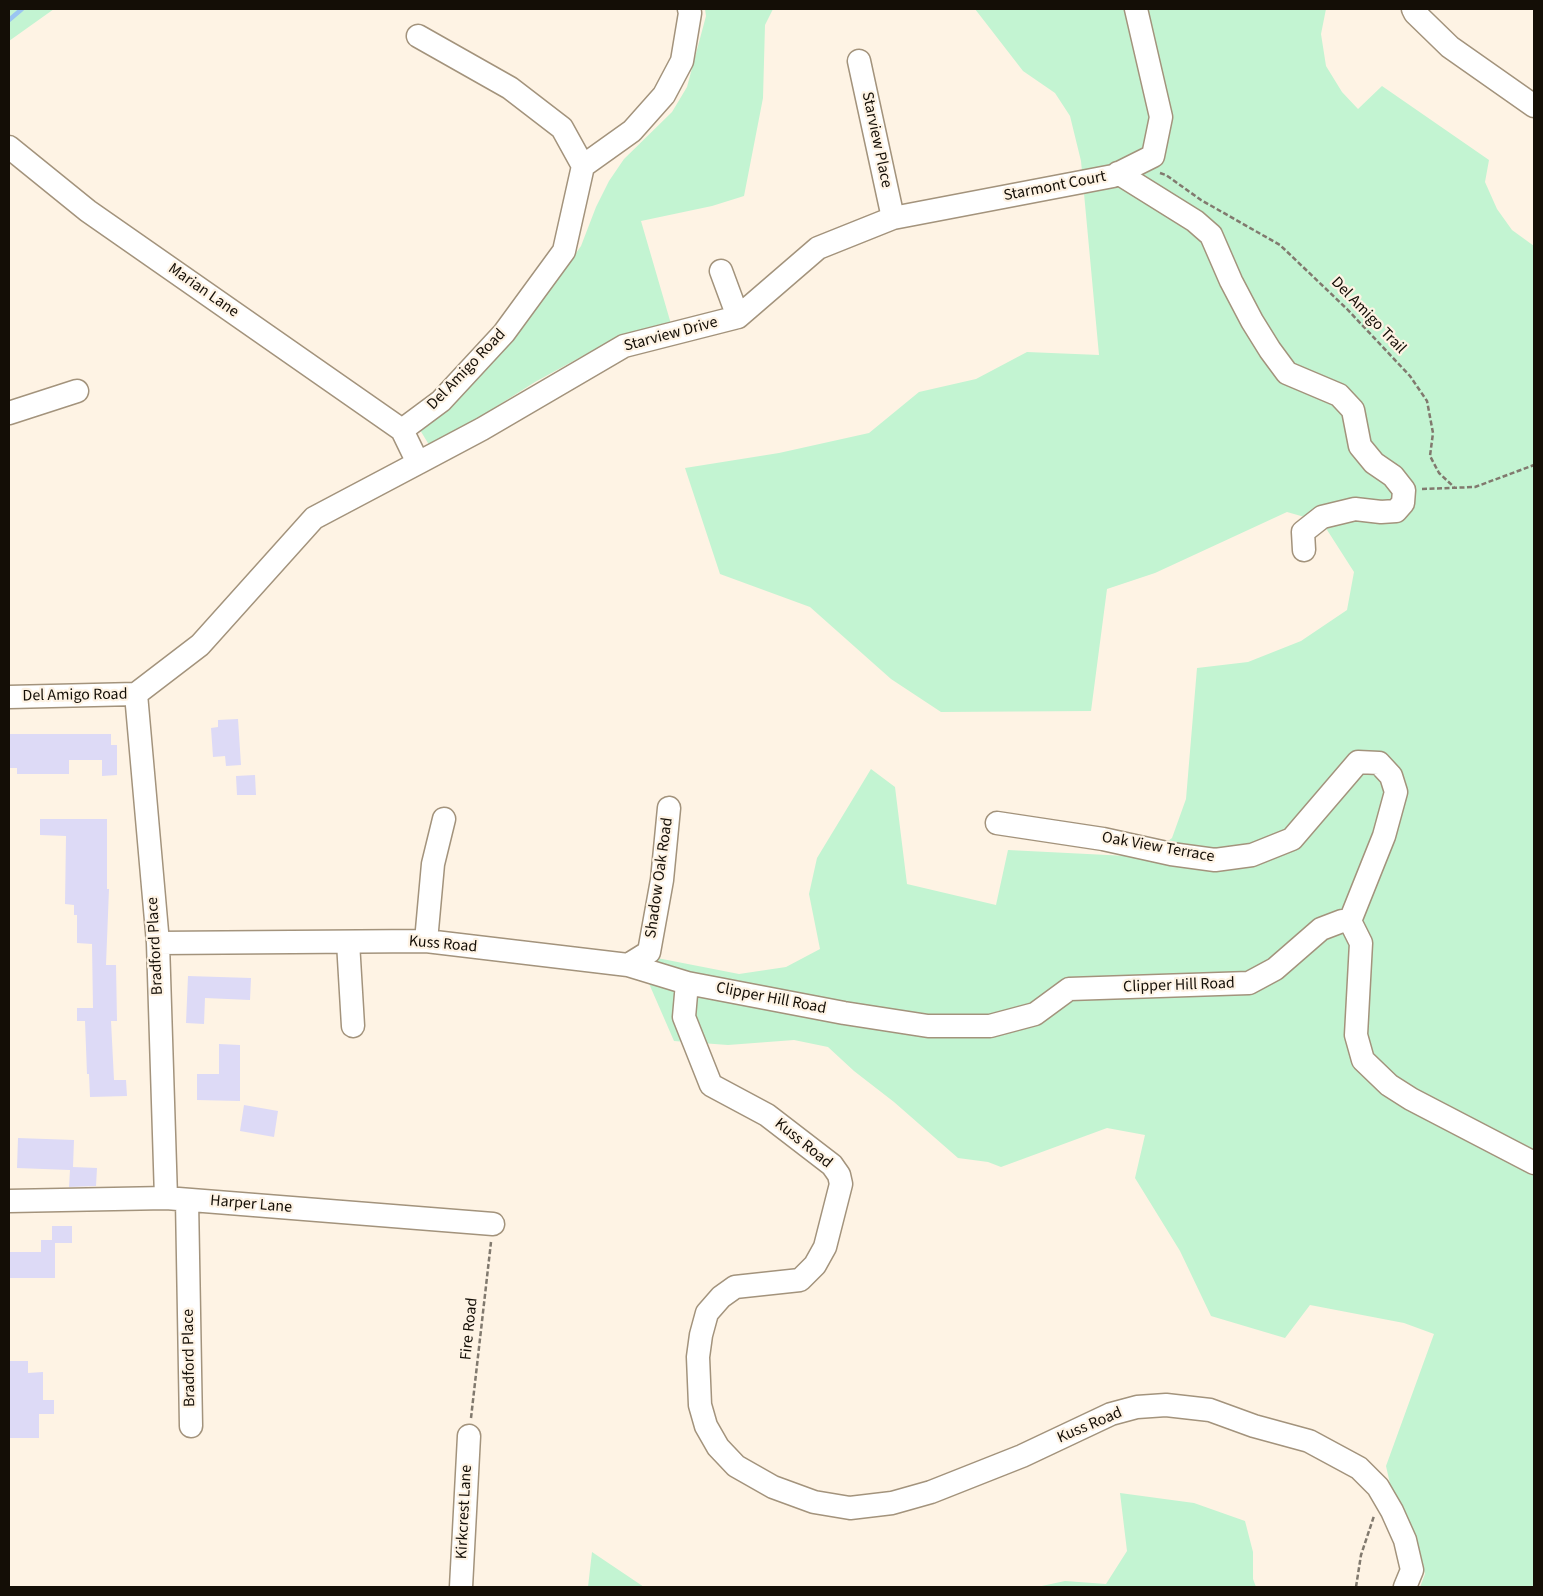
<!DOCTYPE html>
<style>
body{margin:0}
#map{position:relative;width:1543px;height:1596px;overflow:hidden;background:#fef3e4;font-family:"Source Sans 3",sans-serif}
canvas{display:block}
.frame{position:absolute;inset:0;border:10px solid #140e06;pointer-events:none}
</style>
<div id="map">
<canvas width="1543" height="1596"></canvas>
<div class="frame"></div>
</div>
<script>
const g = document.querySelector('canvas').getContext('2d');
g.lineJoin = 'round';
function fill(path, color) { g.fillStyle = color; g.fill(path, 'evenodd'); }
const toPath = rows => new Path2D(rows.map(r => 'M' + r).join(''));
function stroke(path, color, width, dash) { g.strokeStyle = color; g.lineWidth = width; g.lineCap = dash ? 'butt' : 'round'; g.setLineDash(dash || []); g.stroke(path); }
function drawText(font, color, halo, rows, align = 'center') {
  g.font = font + ' "Source Sans 3",sans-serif'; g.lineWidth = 4.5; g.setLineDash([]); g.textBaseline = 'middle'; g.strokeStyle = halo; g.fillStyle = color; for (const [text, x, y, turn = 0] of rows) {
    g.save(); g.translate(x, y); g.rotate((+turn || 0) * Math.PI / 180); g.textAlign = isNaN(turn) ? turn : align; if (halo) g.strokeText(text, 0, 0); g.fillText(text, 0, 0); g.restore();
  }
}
const green = toPath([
 [9,9,54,9,9,41],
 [705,9,773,9,765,25,763,98,744,196,712,206,641,221,671,324,621,335,535,382,431,448,420,430,461,391,542,301,581,246,596,207,609,181,624,159,672,112,687,87,706,16],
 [975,9,1326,9,1321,34,1326,66,1342,92,1358,109,1382,86,1489,160,1485,182,1497,209,1512,230,1534,246,1534,1587,1420,1587,1425,1574,1414,1537,1391,1488,1386,1466,1434,1334,1404,1323,1310,1305,1285,1338,1211,1316,1180,1251,1135,1178,1145,1135,1107,1128,1001,1167,988,1162,958,1158,894,1102,854,1071,828,1047,794,1040,728,1045,674,1041,647,979,652,957,739,974,786,967,820,949,809,894,817,858,871,769,895,787,907,884,996,905,1008,850,1147,857,1172,838,1186,799,1197,668,1248,662,1301,641,1347,610,1354,572,1322,522,1287,512,1155,573,1107,589,1091,711,941,712,891,679,810,607,720,574,685,468,779,453,869,433,919,392,976,379,1027,352,1099,355,1081,161,1070,116,1055,93,1023,71],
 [1120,1493,1194,1503,1245,1521,1253,1552,1253,1579,1256,1587,1037,1587,1065,1581,1106,1584,1127,1551],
 [592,1552,644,1587,588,1587]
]);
const stream = toPath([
 [9,20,22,9]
]);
const building = toPath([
 [238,719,241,765,226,766,225,756,213,757,211,728,218,727,218,720],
 [9,734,111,734,111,745,117,745,117,775,102,776,102,760,69,760,69,774,17,774,17,768,9,768],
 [255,775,256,795,237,795,236,776],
 [40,819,107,819,107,889,109,889,106,965,116,965,117,1021,111,1021,114,1080,126,1080,127,1096,90,1097,89,1074,87,1074,85,1021,77,1021,77,1008,93,1008,92,944,77,943,77,915,74,915,74,905,65,904,66,836,40,835],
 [188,976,251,978,250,1000,205,998,204,1024,186,1023],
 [219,1044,240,1045,240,1101,197,1100,197,1074,219,1074],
 [244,1105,278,1111,274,1137,240,1131],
 [18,1138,74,1140,73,1167,97,1168,96,1186,69,1187,70,1170,17,1168],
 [52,1226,72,1226,72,1243,55,1243,55,1278,9,1278,9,1252,41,1252,41,1240,52,1240],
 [9,1361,28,1361,28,1373,43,1372,43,1400,54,1400,54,1414,39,1414,39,1438,9,1438]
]);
const path = toPath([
 [1160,173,1166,175,1201,200,1280,245,1347,309,1410,376,1427,401,1433,433,1430,456,1439,473,1454,487],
 [1422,489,1475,487,1534,465],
 [471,1418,491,1242],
 [1356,1587,1361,1555,1374,1516]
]);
const minor = toPath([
 [1413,9,1415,13,1450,47,1534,106],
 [418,36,510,88,562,128,583,166],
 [859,61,893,218],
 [9,147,88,211,402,430],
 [1118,173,1195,221,1211,235,1231,281,1252,321,1270,350,1287,373,1339,395,1353,410,1360,446,1374,463,1393,476,1404,490,1403,503,1396,511,1381,512,1355,509,1322,517,1303,532,1304,550],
 [721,271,738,317],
 [9,413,77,391],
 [418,463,482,429,624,346,738,317,818,248,893,218,1113,176,1153,156,1161,117,1136,9],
 [136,694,158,943,166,1198],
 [9,697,136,694,200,645,314,518,418,463,402,430,441,401,504,333,564,251,583,166,632,131,664,95,682,61,690,13,689,9],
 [997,823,1103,839,1171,854,1215,860,1252,855,1292,839,1358,762,1379,763,1391,776,1396,792,1384,836,1350,921],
 [426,941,433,864,444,819],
 [348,942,353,1026],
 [158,943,426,941,628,965,687,983,844,1013,928,1026,990,1026,1035,1014,1069,989,1249,983,1275,969,1321,929,1342,921,1350,921,1361,943,1356,1035,1363,1060,1389,1085,1411,1099,1534,1163],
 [628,965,649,952,662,880,669,808],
 [687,983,684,1017,711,1085,767,1115,832,1165,839,1175,841,1184,825,1247,815,1265,800,1280,735,1287,721,1297,707,1313,701,1335,698,1357,700,1405,706,1426,718,1447,736,1466,773,1487,814,1502,850,1508,892,1503,931,1492,1022,1456,1111,1414,1137,1407,1166,1405,1210,1410,1254,1426,1309,1441,1359,1468,1378,1487,1392,1511,1405,1540,1412,1570,1405,1587],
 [187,1200,191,1426],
 [9,1201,166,1198,493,1224],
 [461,1587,469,1436]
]);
const streetNames = [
 ["Starview Place",876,140,78],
 ["Starmont Court",1055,187,-11],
 ["Marian Lane",203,291,35],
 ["Del Amigo Trail",1368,316,46],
 ["Starview Drive",671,335,-15],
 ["Del Amigo Road",467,370,-46],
 ["Del Amigo Road",75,696,-1],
 ["Oak View Terrace",1158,848,10],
 ["Shadow Oak Road",660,878,-82],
 ["Kuss Road",443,945,5],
 ["Bradford Place",156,946,-93],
 ["Clipper Hill Road",1179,986,-2],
 ["Clipper Hill Road",771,999,11],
 ["Kuss Road",803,1144,39],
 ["Harper Lane",251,1205,5],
 ["Fire Road",470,1329,-84],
 ["Bradford Place",190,1358,-91],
 ["Kuss Road",1090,1426,-23],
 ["Kirkcrest Lane",465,1512,-87]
];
fill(green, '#c3f4d2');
stroke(stream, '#9ac5f1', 4.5);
fill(building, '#dddaf6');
stroke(minor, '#a3937c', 25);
stroke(path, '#81796e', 2.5, [5, 2.5]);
stroke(minor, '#fff', 22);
drawText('16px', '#140e06', '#fef3e4', streetNames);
</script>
